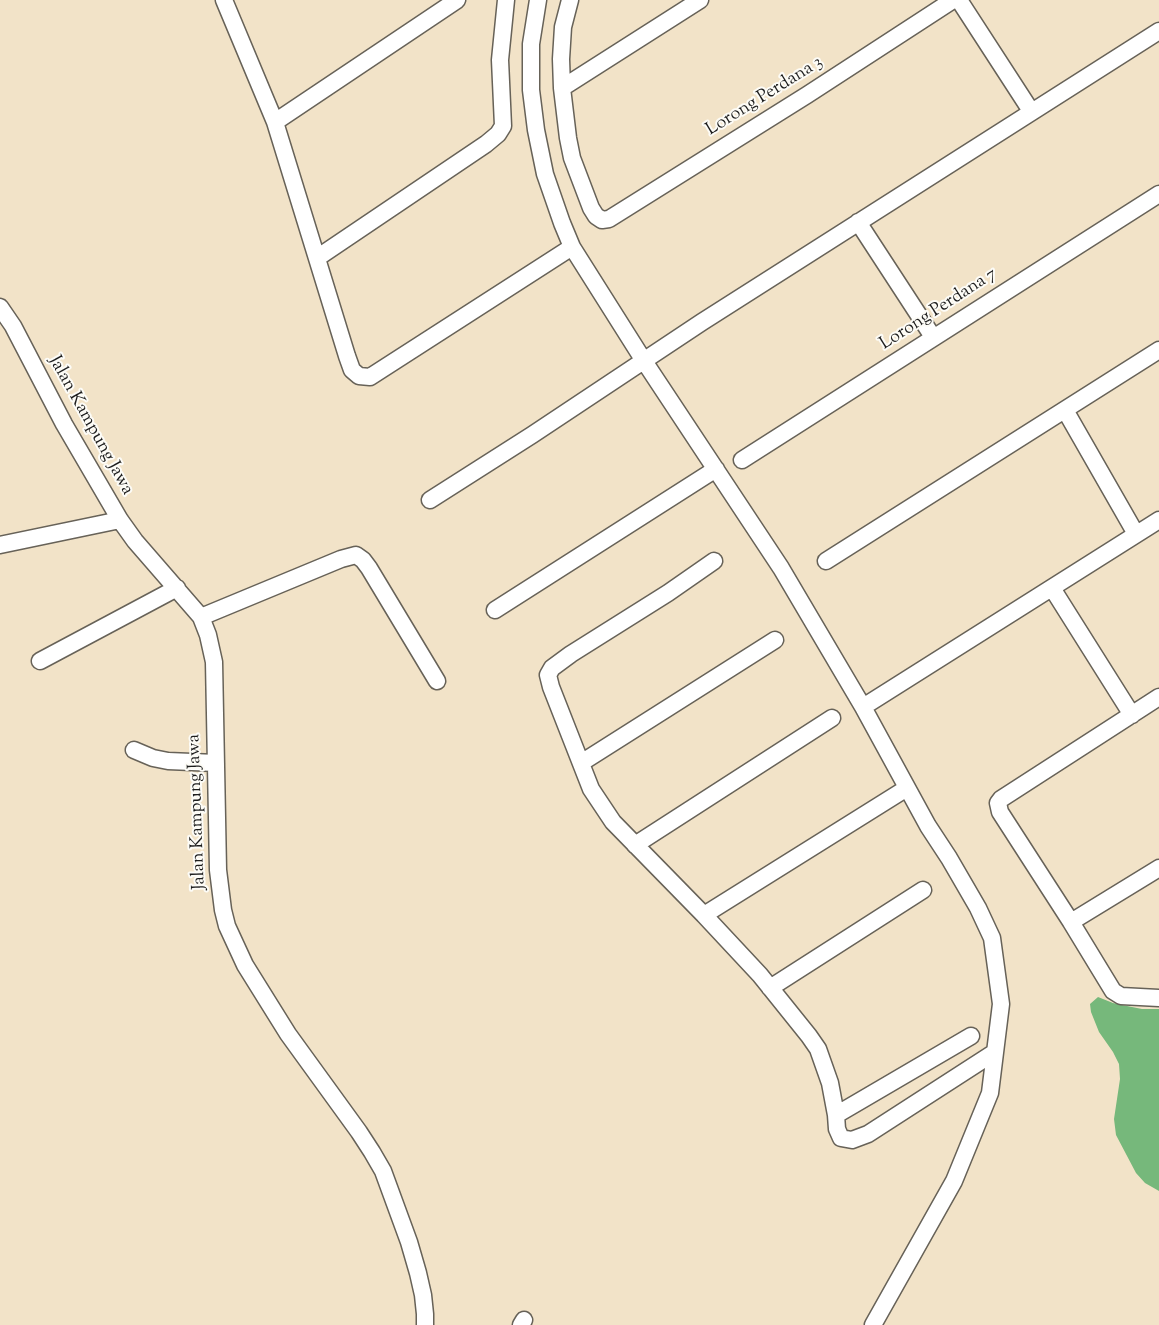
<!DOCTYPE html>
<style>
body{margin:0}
canvas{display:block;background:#f2e3c8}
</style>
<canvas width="1159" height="1325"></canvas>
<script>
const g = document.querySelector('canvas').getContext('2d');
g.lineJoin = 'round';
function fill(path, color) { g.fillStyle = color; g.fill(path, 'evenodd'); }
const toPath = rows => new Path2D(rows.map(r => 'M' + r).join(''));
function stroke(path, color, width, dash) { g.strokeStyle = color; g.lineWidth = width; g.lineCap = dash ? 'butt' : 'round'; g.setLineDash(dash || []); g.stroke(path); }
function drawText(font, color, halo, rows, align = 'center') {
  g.font = font + ' "Sorts Mill Goudy",serif'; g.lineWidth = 4; g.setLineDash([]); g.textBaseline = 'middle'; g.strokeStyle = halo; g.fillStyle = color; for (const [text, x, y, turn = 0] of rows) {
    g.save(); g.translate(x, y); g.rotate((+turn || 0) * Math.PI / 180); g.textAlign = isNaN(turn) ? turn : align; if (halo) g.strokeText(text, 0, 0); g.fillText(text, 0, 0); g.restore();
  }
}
const forest = toPath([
 [1098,997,1113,1003,1122,1005,1142,1009,1159,1009,1159,1191,1145,1183,1136,1173,1116,1135,1114,1119,1120,1079,1119,1064,1113,1052,1099,1032,1091,1012,1090,1004]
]);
const minor = toPath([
 [224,0,275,122,347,356,352,370,359,376,370,377,572,247],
 [538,0,531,44,531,90,536,130,545,174,562,223,572,247,644,361,781,568,863,707,928,826,949,858,978,908,992,938,1001,1004,990,1093,954,1181,873,1325],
 [570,0,563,27,561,59,562,88,568,138,572,158,591,208,596,216,602,220,609,219,807,95,953,0],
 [959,0,1031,111],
 [562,88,700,0],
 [275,122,457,0],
 [858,222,933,337],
 [317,258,486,144,498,134,503,126,500,60,506,0],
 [0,307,13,326,64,424,120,520,135,541,201,617,208,635,214,662,218,870,223,910,227,926,245,965,288,1034,359,1132,372,1152,383,1171,409,1242,418,1273,423,1295,425,1314,425,1325],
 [1065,410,1136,534],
 [742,460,1159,194],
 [430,500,532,435,702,322,1159,31],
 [0,545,120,520],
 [714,561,668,593,571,654,552,668,548,675,551,687,591,789,613,822,704,915,907,788],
 [826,561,1159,350],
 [1052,588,1132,715],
 [495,610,716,469],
 [201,617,341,559,356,555,363,560,369,568,437,681],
 [40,661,177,588],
 [1159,697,1001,799,998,803,1000,812,1071,922,1159,868],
 [863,707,1159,520],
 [134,750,153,758,168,761,216,763],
 [581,763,775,640],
 [635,845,832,718],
 [704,915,760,975,809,1036,818,1049,830,1083,836,1115,971,1036],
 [1071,922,1113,991,1121,996,1159,998],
 [770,988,923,890],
 [836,1115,837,1129,841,1138,852,1140,868,1134,995,1052],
 [521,1325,524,1320]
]);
const streetNames = [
 ["Lorong Perdana 3",765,97,-32],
 ["Lorong Perdana 7",939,310,-33],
 ["Jalan Kampung Jawa",90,426,61],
 ["Jalan Kampung Jawa",198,812,-92]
];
fill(forest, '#76b87b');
stroke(minor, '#676258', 19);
stroke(minor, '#fff', 16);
drawText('18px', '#1c1c1c', '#fdfcf7', streetNames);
</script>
